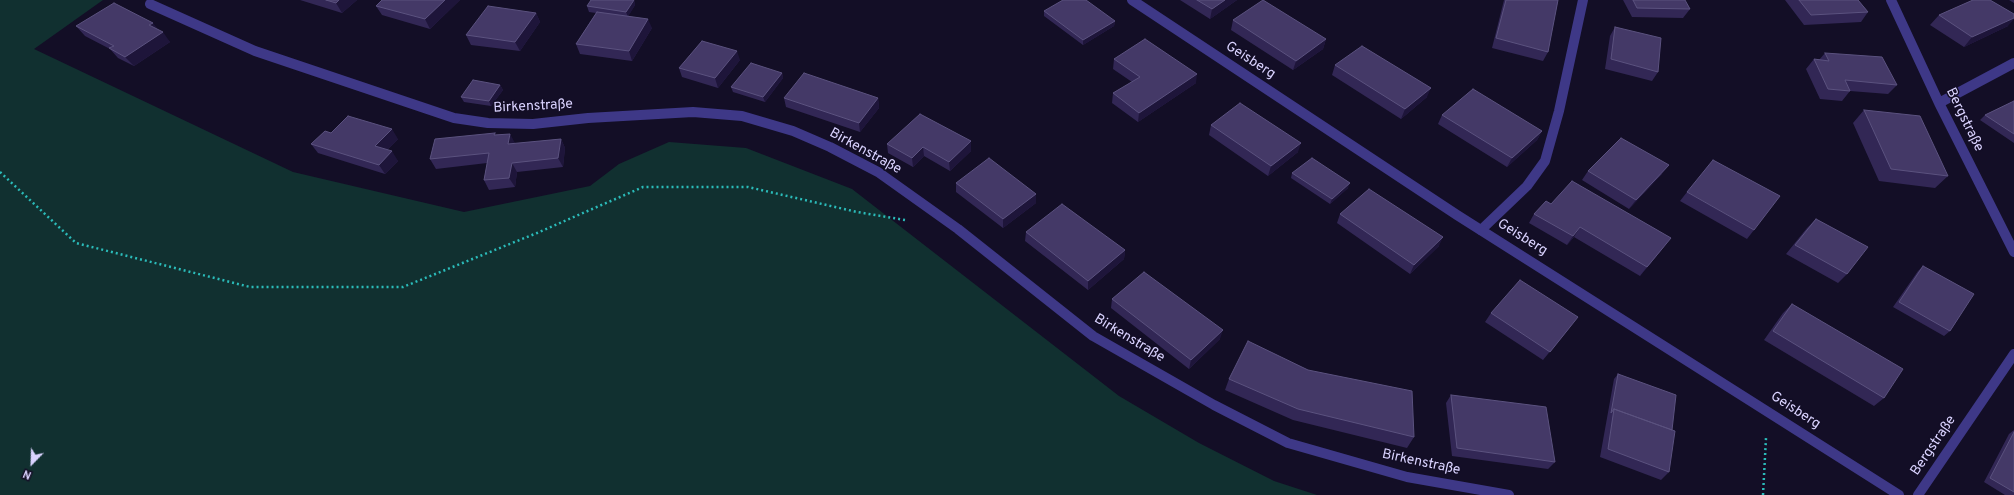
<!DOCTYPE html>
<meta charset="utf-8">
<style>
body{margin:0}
#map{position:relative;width:2014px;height:495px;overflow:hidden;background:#130e26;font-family:Overpass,sans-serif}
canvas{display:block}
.north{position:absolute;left:12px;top:443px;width:40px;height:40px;-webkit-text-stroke:3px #130e26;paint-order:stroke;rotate:203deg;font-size:11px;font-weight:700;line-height:16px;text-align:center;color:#dad3ff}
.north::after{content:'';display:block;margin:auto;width:14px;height:18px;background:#dad3ff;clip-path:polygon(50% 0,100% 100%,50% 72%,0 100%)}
</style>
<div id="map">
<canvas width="2014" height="495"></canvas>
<div class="north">N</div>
</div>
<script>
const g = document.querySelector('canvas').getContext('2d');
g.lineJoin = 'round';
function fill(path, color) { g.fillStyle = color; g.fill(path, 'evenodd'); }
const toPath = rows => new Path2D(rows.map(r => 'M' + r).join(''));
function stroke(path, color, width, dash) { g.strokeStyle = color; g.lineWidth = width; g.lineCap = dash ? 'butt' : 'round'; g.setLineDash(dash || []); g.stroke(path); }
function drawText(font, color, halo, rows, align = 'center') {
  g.font = font + ' Overpass,sans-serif'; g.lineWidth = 3; g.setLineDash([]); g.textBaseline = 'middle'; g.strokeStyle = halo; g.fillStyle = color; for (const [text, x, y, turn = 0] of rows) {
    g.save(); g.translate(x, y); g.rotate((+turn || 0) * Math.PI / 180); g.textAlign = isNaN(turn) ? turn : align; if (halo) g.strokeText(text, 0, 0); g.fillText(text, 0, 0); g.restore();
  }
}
const green = toPath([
 [0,0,103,0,34,49,293,172,464,212,590,186,619,164,669,142,746,148,852,189,1119,396,1199,443,1274,481,1317,495,0,495]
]);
const path = toPath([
 [0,172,76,243,250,287,403,287,537,233,643,187,748,187,857,212,905,220],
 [1763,495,1766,438]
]);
const minor = toPath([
 [1891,0,1939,103,2014,252],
 [150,4,255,51,454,118,488,123,533,124,588,118,693,112,742,116,793,131,830,147,878,172,958,229,1093,336,1214,405,1288,443,1407,477,1509,495],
 [1939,103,2014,63],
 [1481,230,1527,186,1545,161,1559,111,1583,0],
 [1918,495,2014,354]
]);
const tertiary = toPath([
 [1132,0,1457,215,1899,495]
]);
const wall = toPath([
 [300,0,357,0,342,13],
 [460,0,430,29,382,15,376,6],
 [634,0,635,5,628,16,652,28,632,61,580,54,576,44,596,13,589,12,587,6],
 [1180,0,1237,0,1210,19],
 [1504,0,1558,0,1548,52,1543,61,1492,48],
 [1623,0,1685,0,1690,9,1683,18,1632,17],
 [1785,0,1858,0,1868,12,1861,22,1804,25],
 [2009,0,2014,0,2014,3],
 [1044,11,1115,21,1114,26,1083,45,1044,16],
 [536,13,540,22,520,51,471,45,466,35],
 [1939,15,2008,26,1964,47,1930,25],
 [1233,20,1326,39,1323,49,1293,70,1231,30],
 [76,26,158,30,170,42,134,66,118,58,110,49,85,36],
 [1615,27,1658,72,1652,81,1605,69,1610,36],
 [1825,53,1897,85,1888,94,1850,91,1842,101,1820,99,1806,69,1814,59,1819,60],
 [1114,59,1196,83,1138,122,1112,103,1113,93,1132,82,1113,69],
 [740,60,718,88,682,77,679,68],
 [1335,65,1427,97,1401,119,1332,75],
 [782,73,783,78,765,102,733,92,731,87],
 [500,85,503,90,491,106,464,102,461,97],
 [784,98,878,98,879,108,860,132,786,107],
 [2014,101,2014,143,1980,120,1985,115],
 [1864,110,1948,176,1935,188,1879,181,1853,123],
 [1442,115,1542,131,1537,140,1507,167,1438,124],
 [1211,125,1298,152,1268,176,1209,135],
 [331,133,398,139,387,150,398,161,385,174,318,153,311,144],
 [496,135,515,143,514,144,561,139,565,148,563,167,517,172,515,187,489,190,484,180,487,163,436,169,430,159],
 [971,141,971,151,950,171,924,156,913,167,888,153,887,144],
 [1588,171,1662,174,1629,209,1582,180],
 [1292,173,1348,188,1330,204,1291,178],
 [956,183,1036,194,1036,203,1003,228,956,192],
 [1687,192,1754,230,1747,239,1680,201],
 [1551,204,1664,247,1640,276,1574,237,1567,245,1529,223,1534,214],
 [1340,214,1439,246,1410,274,1337,223],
 [1816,219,1847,274,1838,283,1786,254,1807,228],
 [1026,232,1125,250,1124,259,1088,290,1025,241],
 [1923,266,1950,331,1944,336,1893,307,1918,271],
 [1112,299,1220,339,1189,369,1111,308],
 [1792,304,1884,398,1874,406,1764,340,1783,313],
 [1491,313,1571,326,1543,360,1485,322],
 [1618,374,1672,430,1669,472,1661,480,1600,457,1614,379],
 [1229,379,1414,437,1407,448,1293,420,1225,390],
 [1451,395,1555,462,1548,469,1452,456,1446,403],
 [2014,430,2014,495,2005,495,1984,482,2009,434]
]);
const shadedWall = toPath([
 [339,0,357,0,342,13,336,3],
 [445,0,460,0,430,29,425,19],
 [634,0,635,5,628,17,626,12],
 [1225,0,1237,0,1210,19,1212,9],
 [536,13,540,22,520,51,515,42],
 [2014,18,2014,19,2008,26,1964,47,1972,37],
 [648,19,652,28,632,61,629,51],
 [1115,21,1114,26,1083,45,1083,40],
 [153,23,161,33,149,25],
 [163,32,170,42,134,66,125,57],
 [1326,39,1323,49,1293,70,1296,61],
 [737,51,740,60,718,88,715,78],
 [782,73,783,78,765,102,763,97],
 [1197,74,1196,83,1138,122,1139,113],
 [500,85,503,90,491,106,489,101],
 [1431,88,1427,97,1401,119,1405,109],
 [878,98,879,108,860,132,859,123],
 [392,129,398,139,381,156,375,146],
 [1542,131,1537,140,1507,167,1512,158],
 [510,134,515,143,513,154,508,144],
 [561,139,565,148,563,167,558,158],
 [971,141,971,151,950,171,949,162],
 [1301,143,1298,152,1268,176,1271,166],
 [923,147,924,156,913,167,912,158],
 [392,151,398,161,385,174,379,165],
 [512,163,517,172,515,187,509,178],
 [1669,165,1662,174,1629,209,1636,200],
 [1350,183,1348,188,1330,204,1332,199],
 [1036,194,1036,203,1003,228,1003,219],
 [1580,227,1574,237,1567,245,1573,236],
 [1443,237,1439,246,1410,274,1414,265],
 [1671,238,1664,247,1640,276,1647,267],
 [1125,250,1124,259,1088,290,1088,281],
 [1223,330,1220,339,1189,369,1191,360]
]);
const building = toPath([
 [326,0,339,0,336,3,326,0],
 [382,0,445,0,425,19,376,6,382,0],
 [591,0,634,0,626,12,587,6,591,0],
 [1063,0,1086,0,1115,21,1083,40,1044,11,1063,0],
 [1197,0,1225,0,1212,9,1197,0],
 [1263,0,1326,39,1296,61,1233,20,1263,0],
 [1506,0,1558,0,1548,52,1496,38,1506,0],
 [1633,0,1685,0,1690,9,1637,8,1633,0],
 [1799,0,1858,0,1868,12,1811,15,1799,0],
 [1973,0,1990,0,2014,14,2014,18,1972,37,1939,15,1973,0],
 [114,3,153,23,149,25,163,32,125,57,109,48,114,46,76,26,114,3],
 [488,6,536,13,515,42,466,35,488,6],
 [597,12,648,19,629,51,576,44,597,12],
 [1615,27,1661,38,1658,72,1611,59,1615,27],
 [1145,39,1197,74,1139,113,1113,93,1140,77,1114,59,1145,39],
 [702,41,737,51,715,78,679,68,702,41],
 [1362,46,1431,88,1405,109,1335,65,1362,46],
 [1825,53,1882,57,1897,85,1845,80,1850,91,1828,89,1814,59,1829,61,1825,53],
 [751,63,782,73,763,97,731,87,751,63],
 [804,73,878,98,859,123,784,98,804,73],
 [473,80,500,85,489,101,461,97,473,80],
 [1473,89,1542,131,1512,158,1442,115,1473,89],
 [2014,101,2014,134,1985,115,2014,101],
 [1240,103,1301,143,1271,166,1211,125,1240,103],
 [1864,110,1920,116,1948,176,1891,169,1864,110],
 [920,114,971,141,949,162,923,147,912,158,887,144,920,114],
 [348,116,392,129,375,146,392,151,379,165,311,144,325,131,331,133,348,116],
 [495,133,494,135,510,134,508,144,561,139,558,158,512,163,509,178,484,180,489,153,430,159,435,139,495,133],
 [1621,138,1669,165,1636,200,1588,171,1621,138],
 [989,158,1036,194,1003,219,956,183,989,158],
 [1312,158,1350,183,1332,199,1292,173,1312,158],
 [1713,160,1780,196,1754,230,1687,192,1713,160],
 [1572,181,1671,238,1647,267,1580,227,1573,236,1534,214,1546,201,1551,204,1572,181],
 [1369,189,1443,237,1414,265,1340,214,1369,189],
 [1062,204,1125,250,1088,281,1026,232,1062,204],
 [1816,219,1868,247,1847,274,1795,245,1816,219],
 [1923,266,1974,294,1950,331,1899,302,1923,266],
 [1144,272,1223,330,1191,360,1112,299,1144,272],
 [1520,280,1578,317,1550,352,1491,313,1520,280],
 [1792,304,1903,369,1884,398,1773,331,1792,304],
 [1248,341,1308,370,1412,391,1414,437,1298,409,1229,379,1248,341],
 [1618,374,1676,395,1672,430,1614,409,1611,413,1618,374],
 [1451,395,1546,407,1555,462,1457,448,1451,395],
 [1614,409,1675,431,1669,472,1608,449,1614,409],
 [2014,432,2014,492,1990,478,2014,432]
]);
const streetNames = [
 ["Geisberg",1250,61,33],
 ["Birkenstraße",533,107,-3],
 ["Bergstraße",1964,120,64],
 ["Birkenstraße",865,152,29],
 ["Geisberg",1522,238,32],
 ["Birkenstraße",1129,339,31],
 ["Geisberg",1795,411,33],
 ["Bergstraße",1934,446,-56],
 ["Birkenstraße",1421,463,12]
];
fill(green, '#113030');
stroke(path, '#2bbbb9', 2.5, [2, 3]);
stroke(minor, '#3e3887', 10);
stroke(tertiary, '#3e3887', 10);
fill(wall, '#322755');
fill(shadedWall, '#1e153a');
fill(building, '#443967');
stroke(building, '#5b527f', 1);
drawText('14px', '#dad3ff', '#130e26', streetNames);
</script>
